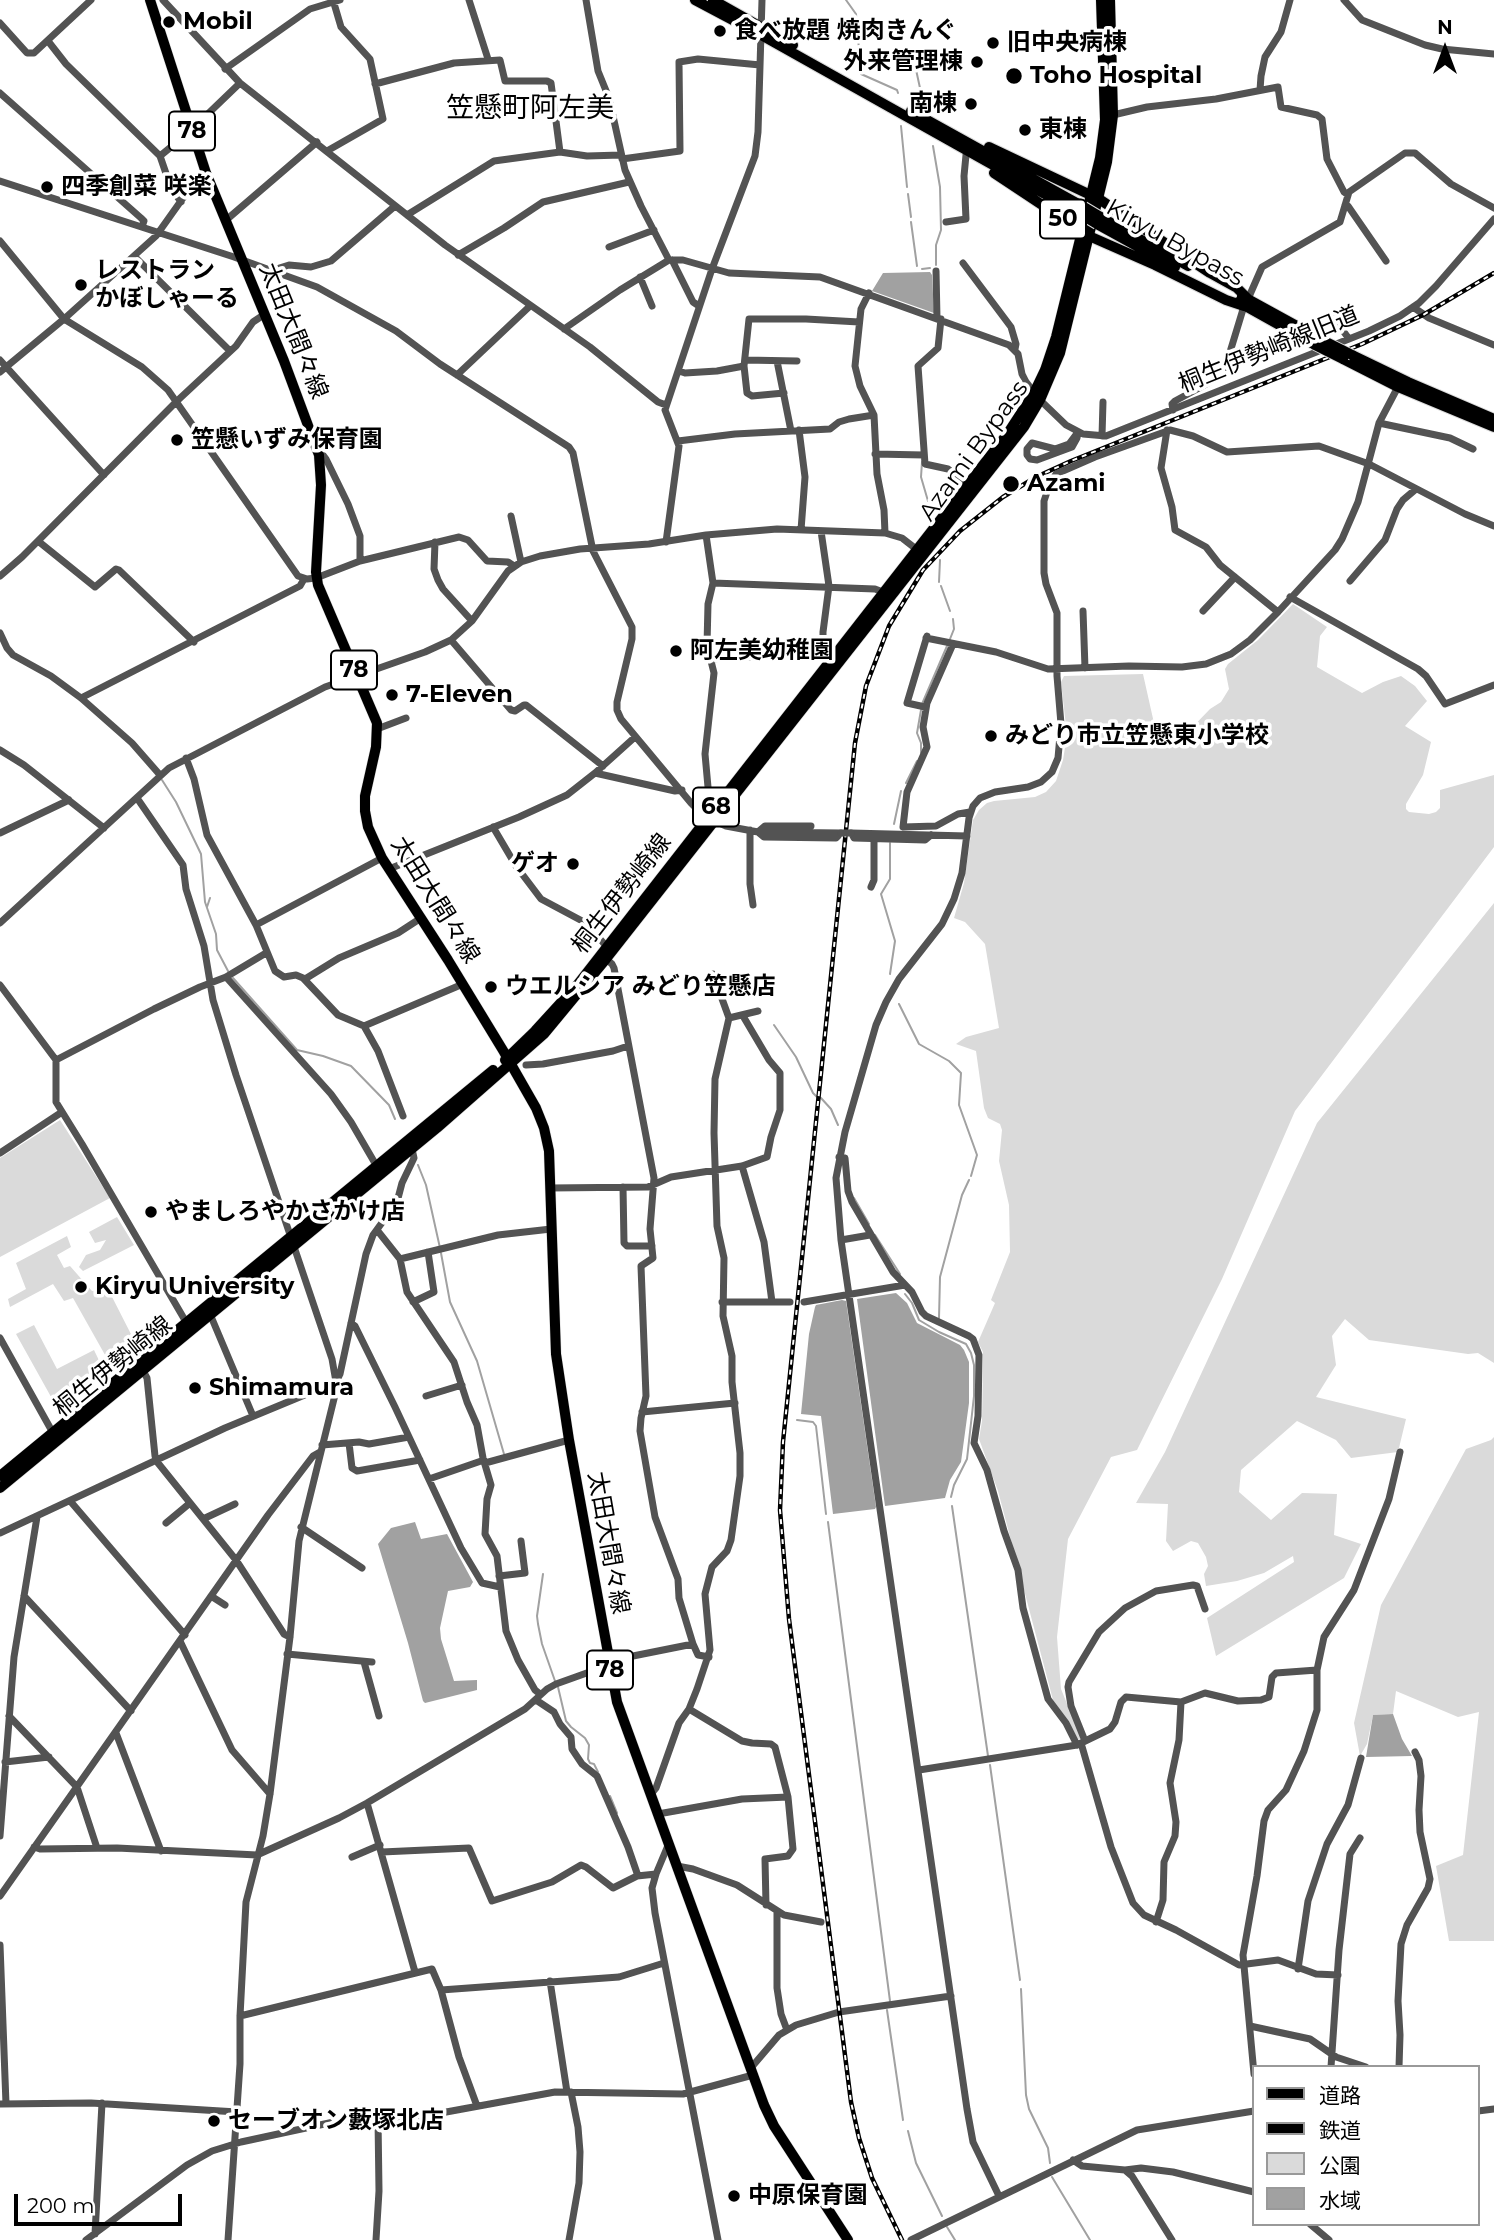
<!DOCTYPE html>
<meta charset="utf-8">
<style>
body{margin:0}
#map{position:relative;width:1494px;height:2240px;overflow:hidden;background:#fff;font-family:Montserrat,"Noto Sans JP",sans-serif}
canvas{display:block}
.legend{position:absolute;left:1252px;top:2065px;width:228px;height:161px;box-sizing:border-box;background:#fff;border:2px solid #999;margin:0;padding:9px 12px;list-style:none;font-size:21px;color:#000}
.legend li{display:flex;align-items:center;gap:14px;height:35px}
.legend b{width:35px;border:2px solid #999}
.north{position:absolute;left:1410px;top:14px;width:70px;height:70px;-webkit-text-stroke:5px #fff;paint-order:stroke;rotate:0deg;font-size:19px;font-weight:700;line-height:28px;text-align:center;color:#000}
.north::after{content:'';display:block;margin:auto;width:24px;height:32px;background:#000;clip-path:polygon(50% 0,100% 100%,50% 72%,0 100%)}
.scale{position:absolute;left:14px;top:2194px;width:168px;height:32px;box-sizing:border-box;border:4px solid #000;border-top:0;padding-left:9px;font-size:21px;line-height:24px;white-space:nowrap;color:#000;-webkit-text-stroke:5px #fff;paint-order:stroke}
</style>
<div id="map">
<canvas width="1494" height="2240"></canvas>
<ul class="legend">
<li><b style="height:9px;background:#000"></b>道路</li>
<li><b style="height:9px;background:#000"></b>鉄道</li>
<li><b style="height:19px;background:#dadada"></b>公園</li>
<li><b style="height:19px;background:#a1a1a1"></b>水域</li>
</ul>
<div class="north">N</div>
<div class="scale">200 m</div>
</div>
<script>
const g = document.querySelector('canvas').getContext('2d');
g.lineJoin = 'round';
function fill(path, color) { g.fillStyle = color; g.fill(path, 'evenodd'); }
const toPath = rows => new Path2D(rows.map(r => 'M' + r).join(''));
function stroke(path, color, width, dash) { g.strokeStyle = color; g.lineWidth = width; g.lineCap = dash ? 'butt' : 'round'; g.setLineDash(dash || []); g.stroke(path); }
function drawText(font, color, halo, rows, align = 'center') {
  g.font = font + ' Montserrat,"Noto Sans JP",sans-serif'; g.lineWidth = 7; g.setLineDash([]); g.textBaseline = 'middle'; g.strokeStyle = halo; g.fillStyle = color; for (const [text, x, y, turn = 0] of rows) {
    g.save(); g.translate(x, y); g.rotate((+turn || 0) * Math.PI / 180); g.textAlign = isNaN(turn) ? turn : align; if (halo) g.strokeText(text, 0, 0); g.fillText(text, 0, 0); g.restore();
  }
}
const green = toPath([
 [1293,604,1327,627,1320,636,1317,667,1362,693,1383,682,1401,676,1415,686,1427,701,1405,726,1431,742,1423,775,1406,804,1406,809,1409,812,1429,814,1436,812,1440,808,1440,790,1494,775,1494,847,1295,1111,1222,1279,1137,1450,1111,1457,1068,1539,1057,1637,1061,1689,1081,1738,1077,1740,1053,1700,998,1491,979,1439,982,1421,983,1364,983,1352,978,1342,995,1303,991,1300,1010,1252,1009,1205,999,1161,1002,1130,1000,1124,988,1118,984,1108,976,1051,956,1044,966,1037,999,1028,985,944,965,922,954,918,964,883,973,820,979,810,987,803,994,801,1035,797,1046,792,1056,781,1063,760,1067,735,1061,682,1064,676,1143,674,1158,741,1180,740,1210,709,1221,702,1229,689,1225,669,1228,664,1258,640],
 [1494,903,1494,1363,1478,1353,1468,1354,1369,1340,1345,1319,1332,1336,1336,1365,1316,1397,1406,1419,1398,1452,1351,1458,1336,1440,1297,1421,1241,1470,1239,1492,1271,1520,1302,1493,1337,1494,1334,1535,1361,1544,1344,1578,1216,1656,1207,1618,1294,1562,1293,1556,1264,1573,1237,1581,1206,1586,1204,1574,1208,1566,1206,1557,1198,1543,1191,1541,1173,1551,1166,1541,1168,1504,1136,1503,1165,1452,1317,1123],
 [60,1120,110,1198,0,1257,0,1158],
 [117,1217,134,1245,83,1271,79,1267,86,1255,100,1250,106,1240,95,1243,89,1232],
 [67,1236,71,1247,57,1255,64,1268,70,1266,92,1291,108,1289,135,1342,109,1362,73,1298,64,1301,53,1284,10,1307,8,1299,26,1289,16,1263],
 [34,1325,57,1369,94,1350,105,1373,55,1404,16,1334],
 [1494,1437,1494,1941,1449,1941,1436,1866,1463,1855,1479,1712,1458,1717,1396,1691,1393,1714,1373,1715,1367,1744,1360,1756,1354,1723,1381,1605,1466,1449,1491,1440]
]);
const water = toPath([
 [930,272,932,275,934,313,872,291,883,273],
 [896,1293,907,1303,917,1323,960,1345,964,1350,969,1362,969,1403,961,1462,950,1480,945,1498,885,1506,857,1299],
 [842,1300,846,1301,876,1507,875,1509,833,1514,821,1416,801,1414,809,1334,815,1307,816,1305],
 [415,1522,421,1539,447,1534,473,1582,470,1587,448,1591,440,1628,441,1639,454,1681,477,1680,477,1690,425,1703,423,1701,408,1643,378,1544,391,1528],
 [1393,1714,1402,1739,1412,1756,1366,1757,1373,1715]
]);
const stream = toPath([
 [846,0,856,14,861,74,897,90,898,93],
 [915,65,920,88,932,113],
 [901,126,907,187],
 [933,146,940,187,941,230,936,245,936,265],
 [908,194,911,217],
 [911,222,917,266],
 [922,269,930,268],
 [922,462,921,477,928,501],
 [929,506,930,511],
 [939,582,940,560],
 [941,586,950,611],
 [950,639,954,629,953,619],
 [922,704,947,646],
 [921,753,921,743,917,733,921,710],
 [162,780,176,802,201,854,205,902,216,934,217,950,228,971],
 [906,783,917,761],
 [894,824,901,791],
 [207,907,210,898],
 [890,974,895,941,881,894,890,879,890,843],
 [233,978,297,1050,323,1056,351,1066,389,1105,395,1119],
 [899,1004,919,1044,949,1061,961,1073,959,1105,977,1155,971,1176],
 [774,1025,796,1057,813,1093,817,1097],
 [821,1098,831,1109,838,1125],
 [418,1165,426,1185,440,1248],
 [854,1198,869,1224],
 [875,1235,900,1274],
 [441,1253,450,1302,477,1361,504,1454],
 [905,1294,912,1303,919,1320,939,1332,966,1344,971,1353,974,1365,974,1396,967,1459,954,1485,951,1497],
 [939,1318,940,1277,962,1195,969,1180],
 [797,1420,813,1422,816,1426,826,1514],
 [952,1506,988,1756],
 [828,1522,890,2001],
 [543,1574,537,1616,538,1624,542,1644,555,1681],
 [558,1687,566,1721,571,1727,585,1738,589,1745,588,1759,590,1763,594,1764,598,1772],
 [990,1765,1020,1980],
 [610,1796,617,1813],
 [1021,1989,1026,2095,1029,2109,1048,2148,1050,2163],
 [887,2010,903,2120],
 [908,2131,916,2163,942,2216],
 [1052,2177,1090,2240],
 [947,2227,955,2240]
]);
const minor = toPath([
 [163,0,240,83,445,245,590,347,658,402,666,405],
 [469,0,488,59],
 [586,0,598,71,609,98,625,170,641,206,669,260],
 [1344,0,1362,20,1425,45,1442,49,1494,54],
 [0,23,27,53,34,53,91,0],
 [48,41,66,64,160,156,188,133,240,83],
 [225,69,310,9,340,0],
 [375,84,454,63,500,60,505,81,547,81,551,83,560,152],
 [1260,90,1261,76,1265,57,1281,32,1290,0],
 [0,93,141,218,144,221,142,227],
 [1113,115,1147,107,1216,99,1278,87,1281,107,1317,115,1322,119,1327,159,1344,192,1348,195],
 [327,151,383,119,370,59,341,27,333,0],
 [160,156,171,188,181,202],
 [622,159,680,151,679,62,698,59,760,65],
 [0,181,234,257,317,287,396,331,440,364,569,447,573,453,593,551,632,627,632,639,617,702,617,710,621,719,691,803,700,812,715,821,726,826,758,832,841,833],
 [1345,205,1348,206,1386,261],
 [407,215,494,161,560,152,587,156,621,155],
 [225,221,317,142],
 [946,222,966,219,964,176,966,155],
 [0,241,64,319,142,367,168,390,298,576,307,579,316,578,360,561,459,537,468,540,487,561,508,562,514,566],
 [609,247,654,230],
 [458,255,504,228,543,202,629,182],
 [134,256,230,351],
 [672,260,693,302,699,306],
 [963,263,1011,327,1016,344,1015,349],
 [273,270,289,265,311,267,331,261,395,206],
 [936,271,937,318],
 [640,277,652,306],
 [869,293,861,309,855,366,860,386,874,415,877,474,884,510,885,533],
 [1248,299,1262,267,1340,222,1349,192,1405,153,1415,153,1451,184,1494,208],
 [1413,307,1429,318,1494,345],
 [1334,318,1349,339],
 [941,319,938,348,918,366,925,464,948,469,967,484],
 [564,329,620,290,669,260,683,260,729,273,820,277,1009,345,1018,354,1022,374,1026,382,1040,400,1066,425,1083,434,1106,436,1369,331,1400,316,1419,303,1436,286,1494,219],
 [0,360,104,475],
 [745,360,797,361],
 [777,361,791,431],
 [679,371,685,373,717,371,744,366],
 [0,372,64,319,156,236,188,191,206,173],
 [457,375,530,306],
 [784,393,752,396,747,393,744,366,749,319,806,319,859,322],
 [1173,410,1172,404,1175,401,1223,375,1244,306],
 [1379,423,1450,438,1473,449],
 [799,430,805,477,801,530],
 [1167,430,1161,468,1172,507,1175,530,1206,547,1220,565,1278,612],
 [1078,432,1077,438,1072,447,1037,460,1030,459,1027,455,1027,449,1032,443,1055,449,1069,444,1078,432],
 [1102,436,1103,402],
 [678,441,735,434,830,429,839,422,849,419,874,415],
 [875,454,924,455],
 [319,455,323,455,326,459,348,504,360,536,360,561],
 [511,516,521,562],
 [821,531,829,586,823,632,823,657],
 [706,535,713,583,708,604,707,645,714,673,705,754,709,798],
 [38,541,95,587,116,569,119,570,194,642],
 [435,542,434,569,438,580,443,589,472,621],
 [666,542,679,446,665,410,712,269,755,156,758,132,762,0],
 [0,576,22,557,177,401,236,346,253,322,265,314],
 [1350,581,1385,540,1397,509,1403,500,1416,489],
 [713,583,875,589,883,592],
 [1290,597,1418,669,1426,676,1445,704,1494,685],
 [1083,611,1085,668],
 [1203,611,1235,577],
 [0,633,7,648,13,655,51,676,81,698,132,743,160,775],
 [926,638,996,652,1048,669,1129,666,1182,667,1206,664,1231,654,1250,640,1278,612,1335,550,1342,539,1358,502,1379,423,1400,383],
 [451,640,511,710,515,711,524,705,526,705,603,766],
 [953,644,927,703,923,727,927,747,907,792,903,827,936,826,958,814,970,812],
 [712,659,784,655,821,657,826,659],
 [81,698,300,586,304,579],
 [925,707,907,703,927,636],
 [377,729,406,718],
 [0,750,24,765,104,828],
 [186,758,194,779,207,835,256,925,275,971,284,977,296,975,303,978,338,1015,364,1026,378,1051,403,1116],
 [595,773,675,791,682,790],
 [137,798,183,865,186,889,204,946,213,1000,236,1075,332,1359,336,1382,334,1399,299,1541,290,1637,270,1794,263,1836,246,1902,240,2016,240,2064,228,2240],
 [811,826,765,826,758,832,764,837,836,838,838,836],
 [493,827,516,866,541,899,586,923,607,947],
 [750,830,750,884,753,905],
 [0,833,69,800],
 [851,833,967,836],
 [853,836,854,838,925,840,931,835],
 [389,869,519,817,567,795,595,773,635,737],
 [871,887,874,880,874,839],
 [0,923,169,768,325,687,425,652,451,640,472,621,508,571,521,562,540,556,580,549,649,544,706,535,777,529,885,533,902,538,920,552],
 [256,925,382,858],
 [606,959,612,964,614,968,654,1178,650,1229,653,1258,641,1266,646,1396,641,1418,640,1431,655,1517,678,1579,679,1598,693,1644,698,1655,709,1657],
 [226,977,331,1094,351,1122,376,1165],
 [305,979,339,958,398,933,421,918],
 [0,985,56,1060,56,1102,82,1144,186,1322],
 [729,1018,758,1011],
 [364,1026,463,984],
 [56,1060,154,1009,200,987,226,977,266,953],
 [526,1065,543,1064,613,1051,628,1046],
 [0,1153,62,1112],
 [839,1157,845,1158,848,1191,852,1202,893,1272,912,1292,922,1312,926,1316,969,1336,973,1339,979,1355,978,1416,974,1443,987,1470,1004,1531,1018,1570,1023,1608,1048,1699,1066,1723,1077,1745],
 [742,1166,764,1242,772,1302],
 [623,1187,624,1243,627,1246,652,1246],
 [550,1188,648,1187,671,1177,742,1166,767,1157,771,1137,780,1110,780,1073,769,1060,743,1016],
 [377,1230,400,1259,407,1292,454,1362,467,1402,477,1425,483,1458,491,1485,487,1499,485,1534,497,1556,506,1631,518,1660,535,1690,540,1694],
 [841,1240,870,1235],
 [400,1259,498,1235,551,1229],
 [413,1302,434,1292,428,1252],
 [722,1302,790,1302],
 [804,1302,905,1285],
 [210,1314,253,1416],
 [351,1323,355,1326,395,1407,461,1548,482,1583,500,1587],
 [0,1338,53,1433],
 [142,1369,147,1378,155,1456,158,1463,236,1560,284,1634,290,1637],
 [426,1396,462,1385],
 [642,1412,735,1403],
 [349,1443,352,1468,357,1471,420,1460],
 [322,1445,359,1442,369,1444,409,1437],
 [485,1463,569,1440],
 [429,1479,484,1460],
 [71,1502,185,1635],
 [203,1519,235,1504],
 [166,1523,190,1503],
 [301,1527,362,1568],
 [0,1533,225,1428,336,1382,340,1374,366,1254,373,1235,397,1202,402,1183,414,1158,412,1149],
 [499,1576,525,1573,521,1541],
 [24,1596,131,1711],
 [211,1596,225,1605],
 [180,1641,232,1750,270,1794],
 [287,1654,372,1662],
 [608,1661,693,1644],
 [364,1662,379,1716],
 [536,1700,554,1712,560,1724,571,1737,572,1749,582,1764,597,1776,628,1847,638,1876],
 [689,1709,742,1741,752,1743,771,1744,775,1747,788,1797,793,1849,788,1856,765,1859,766,1905],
 [9,1716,77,1787,97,1848],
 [116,1733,161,1851],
 [1085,1741,1071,1706,1068,1687,1069,1682,1099,1632,1125,1608,1156,1591,1193,1585,1197,1586,1205,1609],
 [1081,1743,1111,1847,1133,1903,1144,1915,1176,1930,1239,1965,1278,1960,1316,1974,1338,1975],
 [5,1762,49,1757],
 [919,1770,1077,1745,1110,1729,1115,1722,1121,1702,1126,1697,1181,1702,1205,1693,1238,1701,1261,1700,1269,1697,1272,1677,1276,1673,1317,1670],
 [651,1794,656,1788,679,1723,689,1709,697,1689,710,1650,705,1594,712,1567,727,1551,731,1540,740,1476,740,1453,732,1382,732,1356,723,1316,724,1258,717,1226,714,1133,715,1079,729,1018,713,974],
 [367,1803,415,1972],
 [658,1814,742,1799,788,1797],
 [0,1836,14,1657,37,1517],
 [669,1843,656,1874,652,1888,655,1913,718,2240],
 [34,1847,40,1849,117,1848,257,1855,339,1818,367,1803,525,1709,547,1689,556,1684,609,1665],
 [382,1852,469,1848,492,1901,552,1882,581,1865,586,1867,613,1888,637,1876,656,1874],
 [352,1857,380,1845],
 [677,1866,693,1869,737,1885,784,1915,821,1922],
 [0,1896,268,1515,313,1456,320,1452],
 [777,1912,777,1988,781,2014,787,2030],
 [1156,1922,1163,1900,1164,1862,1175,1836,1176,1822,1170,1783,1179,1740,1181,1702],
 [0,1945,6,2104],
 [1298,1969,1308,1901,1327,1844,1348,1805,1361,1758],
 [550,1981,567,2092],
 [441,1990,619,1977,664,1963],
 [240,2016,432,1969,441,1990,459,2057,477,2106],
 [1250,2026,1310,2039,1336,2057,1366,2067],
 [1331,2067,1339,1950,1350,1854,1360,1838],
 [1399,2067,1400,2035,1398,2001,1401,1944,1407,1925,1428,1888,1430,1879,1420,1832,1419,1810,1421,1776,1419,1760,1415,1752],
 [750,2069,779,2035,796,2025,839,2012,951,1996],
 [1254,2074,1243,1955,1257,1876,1264,1821,1268,1810,1286,1790,1304,1751,1317,1710,1317,1670,1324,1637,1354,1590,1389,1499,1400,1452],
 [0,2104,91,2103,237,2112],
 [1478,2111,1494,2109],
 [1073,2160,1082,2166,1125,2170,1132,2176,1172,2240],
 [1125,2170,1141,2168,1173,2172,1254,2192],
 [999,2196,973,2142,967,2109,841,1240,836,1178,845,1132,876,1025,886,1002,899,979,942,924,954,899,962,873,969,818,973,806,980,798,995,792,1028,787,1041,782,1052,772,1058,758,1061,724,1057,676,1057,613,1046,584,1044,573,1044,501,1049,486,1056,474,1095,457,1170,430,1193,436,1227,452,1319,446,1369,464,1465,514,1494,526],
 [1310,2224,1329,2240],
 [95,2234,102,2103],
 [86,2240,187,2165,212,2151,241,2142,343,2120,419,2117,555,2092,683,2094,753,2075],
 [376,2240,379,2191,378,2119],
 [569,2240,579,2183,580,2152,578,2127,571,2092],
 [911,2240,1137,2130,1254,2111]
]);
const major = toPath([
 [150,0,206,173,284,361,319,455,321,485,316,572,318,585,377,723,376,747,365,796,365,811,368,827,382,858,448,960,504,1052,536,1108,544,1128,549,1151,556,1354,569,1440,617,1702,764,2105,774,2126,848,2240],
 [505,1060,535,1031,578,984,1008,433,1034,393,1045,370,1056,337,1100,158,1105,120,1101,0],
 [0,1476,493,1070],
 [0,1488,437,1128,544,1034,606,959,1024,427,1040,400,1060,353,1107,162,1113,115,1110,0]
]);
const highway = toPath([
 [695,0,761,35,1082,215],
 [713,0,793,45],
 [911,111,1084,207],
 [989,147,1099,199,1210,273,1237,288,1248,299],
 [994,173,1089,236,1155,265,1226,300,1244,306],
 [1099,216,1188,266],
 [1097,224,1175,267],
 [1242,296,1324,341],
 [1238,302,1315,345],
 [1352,355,1408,382,1494,419],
 [1343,359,1398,387,1494,427]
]);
const rail = toPath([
 [902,2240,872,2178,859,2138,851,2102,789,1619,780,1510,783,1442,855,743,866,686,889,626,923,570,960,531,1003,497,1036,477,1071,461,1362,344,1423,315,1494,273]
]);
const minorBridge = toPath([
 [841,833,851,833]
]);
const highwayBridge = toPath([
 [1084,207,1099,216],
 [1082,215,1097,224],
 [1324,341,1352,355],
 [1315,345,1343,359]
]);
const markers = [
 [169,22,7,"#000"],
 [720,31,7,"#000"],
 [993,43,7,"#000"],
 [977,62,7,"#000"],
 [1014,76,9,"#000"],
 [971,104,7,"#000"],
 [1025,130,7,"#000"],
 [47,187,7,"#000"],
 [81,285,7,"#000"],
 [177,440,7,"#000"],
 [1011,484,9,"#000"],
 [676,651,7,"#000"],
 [392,695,7,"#000"],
 [991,736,7,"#000"],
 [573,864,7,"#000"],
 [491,987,7,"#000"],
 [151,1212,7,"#000"],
 [81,1287,7,"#000"],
 [195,1388,7,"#000"],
 [214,2121,7,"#000"],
 [734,2196,7,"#000"]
];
const shields = [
 [192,131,46],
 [1063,219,46],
 [354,670,46],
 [716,807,46],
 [610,1670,46]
];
const shieldNames = [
 ["78",192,131],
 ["50",1063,219],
 ["78",354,670],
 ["68",716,807],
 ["78",610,1670]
];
const poiNames = [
 ["Mobil",183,22],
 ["食べ放題 焼肉きんぐ",734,31],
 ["旧中央病棟",1007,43],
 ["外来管理棟",963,62,"right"],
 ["Toho Hospital",1030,76],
 ["南棟",957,104,"right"],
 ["東棟",1039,130],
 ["四季創菜 咲楽",61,187],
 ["レストラン",95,271],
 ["かぼしゃーる",95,299],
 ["笠懸いずみ保育園",191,440],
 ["Azami",1027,484],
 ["阿左美幼稚園",690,651],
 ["7-Eleven",406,695],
 ["みどり市立笠懸東小学校",1005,736],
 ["ゲオ",559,864,"right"],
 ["ウエルシア みどり笠懸店",505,987],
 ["やましろやかさかけ店",165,1212],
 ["Kiryu University",95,1287],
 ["Shimamura",209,1388],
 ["セーブオン藪塚北店",228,2121],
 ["中原保育園",748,2196]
];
const streetNames = [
 ["Kiryu Bypass",1175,243,29],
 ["太田大間々線",293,331,68],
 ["桐生伊勢崎線旧道",1269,350,-22],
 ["Azami Bypass",974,451,-54],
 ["桐生伊勢崎線",622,894,-52],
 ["太田大間々線",435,900,58],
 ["桐生伊勢崎線",113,1367,-39],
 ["太田大間々線",608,1543,80]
];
const quarterNames = [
 ["笠懸町阿左美",530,109]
];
fill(green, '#dadada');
fill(water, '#a1a1a1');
stroke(stream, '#a1a1a1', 2);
stroke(major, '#dbdbdb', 11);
stroke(highway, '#dbdbdb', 12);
stroke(minor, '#535353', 7);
stroke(major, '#000', 10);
stroke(highway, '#000', 10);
stroke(rail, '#000', 4.5);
stroke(rail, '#fff', 2, [5]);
stroke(highwayBridge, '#dbdbdb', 12, []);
stroke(minorBridge, '#535353', 7);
stroke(highwayBridge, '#000', 10);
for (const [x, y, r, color] of markers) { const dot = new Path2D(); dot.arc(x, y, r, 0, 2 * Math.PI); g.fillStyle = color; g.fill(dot); stroke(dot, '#fff', 2.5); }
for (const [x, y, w] of shields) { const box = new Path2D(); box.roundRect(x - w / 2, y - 19.5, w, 39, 5); g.fillStyle = '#fff'; g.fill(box); stroke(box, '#000', 2); }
drawText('bold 23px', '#000', null, shieldNames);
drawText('bold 24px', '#000', '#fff', poiNames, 'left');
drawText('24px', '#000', '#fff', streetNames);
drawText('28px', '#000', '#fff', quarterNames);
</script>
